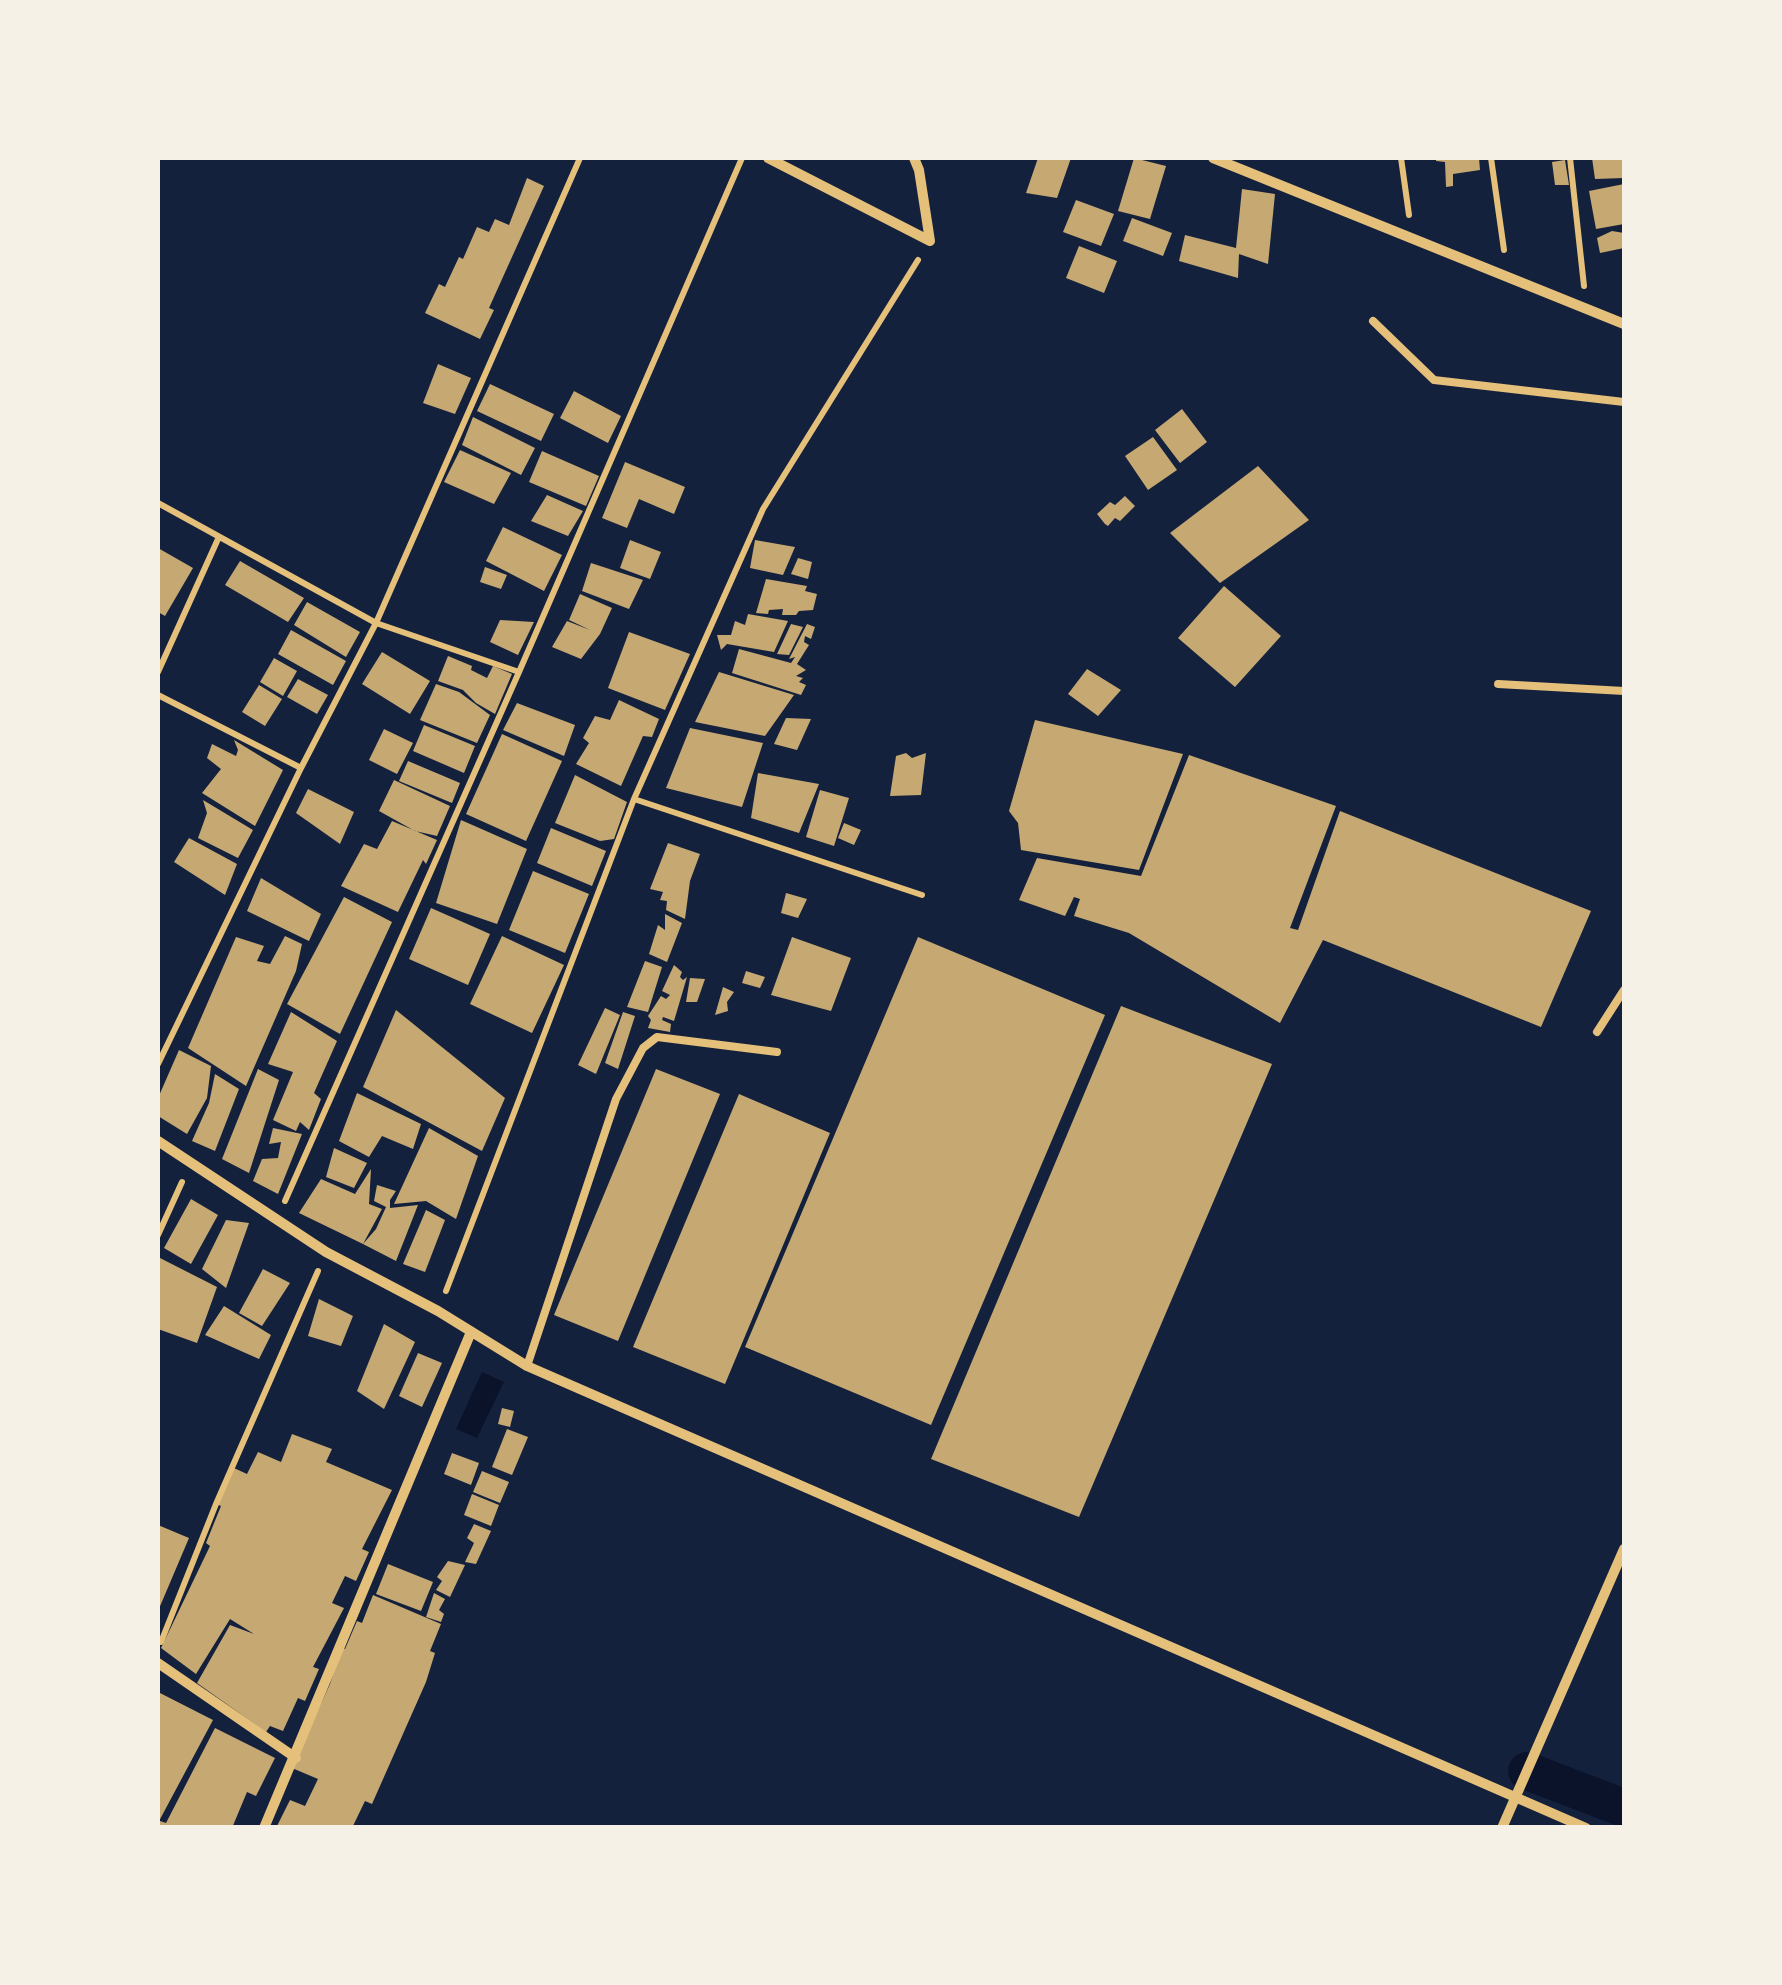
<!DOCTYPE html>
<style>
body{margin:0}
#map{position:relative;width:1782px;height:1985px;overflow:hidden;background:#14213d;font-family:"DejaVu Sans",sans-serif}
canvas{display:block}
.frame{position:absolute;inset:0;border:160px solid #f6f1e7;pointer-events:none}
</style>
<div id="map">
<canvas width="1782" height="1985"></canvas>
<div class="frame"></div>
</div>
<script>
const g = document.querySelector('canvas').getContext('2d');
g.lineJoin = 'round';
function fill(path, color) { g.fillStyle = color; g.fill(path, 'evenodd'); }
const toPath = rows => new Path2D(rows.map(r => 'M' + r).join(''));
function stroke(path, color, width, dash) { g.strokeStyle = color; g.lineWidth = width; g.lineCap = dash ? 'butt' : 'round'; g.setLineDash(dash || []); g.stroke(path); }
const water = toPath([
 [482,1372,504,1382,477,1438,456,1429]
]);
const canal = toPath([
 [1527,1771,1624,1808]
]);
const building = toPath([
 [1038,158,1071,158,1057,198,1026,193],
 [1134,158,1166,166,1150,219,1118,211],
 [1436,158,1479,158,1480,170,1453,174,1453,186,1446,187,1445,162,1436,161],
 [1592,158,1624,158,1624,178,1595,179],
 [1565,160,1569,185,1555,185,1552,162],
 [527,178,544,186,489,308,494,310,480,339,425,313,439,284,445,287,459,257,463,259,477,227,489,232,495,219,509,225],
 [1624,184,1624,224,1596,229,1589,191],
 [1242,189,1275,194,1268,264,1239,254,1238,278,1179,261,1185,235,1236,248],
 [1076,200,1114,214,1101,246,1063,232],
 [1132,218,1172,233,1163,256,1123,241],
 [1612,231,1624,233,1624,248,1600,253,1597,238],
 [1079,246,1117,261,1104,293,1066,278],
 [438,364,471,378,455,414,423,403],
 [490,384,554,414,541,441,477,411],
 [574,391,621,416,608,443,560,418],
 [1182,409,1207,442,1180,463,1155,430],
 [473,417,535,448,521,475,462,445],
 [1153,437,1177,470,1148,490,1125,456],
 [460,450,511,473,494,504,444,482],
 [542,451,599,476,586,506,529,482],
 [625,462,685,487,674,514,639,499,627,528,602,518],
 [1258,466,1309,520,1220,583,1170,533],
 [547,495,583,511,568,536,531,521],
 [1125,496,1135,506,1120,521,1115,518,1108,526,1105,524,1097,514,1110,502,1115,505],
 [503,527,562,555,544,591,486,561],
 [630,540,661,552,650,579,620,568],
 [755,540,795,547,783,575,750,568],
 [158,548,193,568,165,616,158,612],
 [798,558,812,562,808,579,791,574],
 [240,561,304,598,288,622,225,585],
 [591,563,643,580,629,609,582,591],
 [485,567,507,575,501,589,480,582],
 [766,579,807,586,805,591,817,594,813,610,799,611,796,615,782,615,783,609,769,610,768,614,756,613],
 [1224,586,1281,636,1235,687,1178,638],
 [580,594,612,608,600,634,581,659,552,647,567,621,590,630,569,620],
 [307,602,360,632,346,657,294,625],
 [748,614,788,621,774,652,727,644,721,650,717,635,731,635,735,621,745,625],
 [500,620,534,622,518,655,490,642],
 [791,624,803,627,789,655,777,654],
 [807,624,815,627,811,639,805,636,804,642,809,645,797,664,806,670,796,676,803,678,799,682,806,685,801,695,732,673,739,649,791,663,795,657,789,659],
 [291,630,346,661,333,685,278,654],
 [629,632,690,654,665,710,608,688],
 [382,652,430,681,410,714,362,684],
 [448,656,472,666,471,670,487,678,493,666,512,674,495,714,476,703,463,690,438,681],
 [274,658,297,671,283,696,260,682],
 [1087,669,1121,690,1098,716,1068,694],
 [719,672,794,695,765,736,695,722],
 [298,679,328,695,317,714,287,697],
 [436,684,459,692,490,715,477,743,420,720],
 [259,685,282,699,265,726,242,712],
 [619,700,659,719,652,737,643,736,621,786,576,764,589,743,583,738,595,716,610,720],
 [517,703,575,725,564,756,503,730],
 [786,718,811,719,797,750,774,744],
 [1035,720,1183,754,1139,870,1021,850,1018,823,1009,811],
 [424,725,475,746,464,773,413,751],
 [690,728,763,743,742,807,666,788],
 [384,729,413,743,397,774,369,760],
 [502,734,562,761,526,841,466,814],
 [234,740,283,770,255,826,202,793,221,769,207,758,212,744,236,756,238,750],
 [906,753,912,758,926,753,921,795,890,796,896,756],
 [1189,755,1336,806,1290,928,1298,930,1340,811,1591,911,1541,1027,1323,940,1280,1023,1129,933,1074,916,1080,899,1074,897,1065,916,1019,900,1037,858,1141,876],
 [408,761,460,783,452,803,399,781],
 [758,773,819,784,799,833,751,818],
 [575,775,627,802,614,839,600,841,555,823],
 [394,780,450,806,437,836,415,831,379,811],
 [308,789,354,812,340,844,296,813],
 [820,790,849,798,834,846,806,837],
 [203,800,253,830,238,858,198,838,207,813],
 [461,820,527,849,497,924,436,903],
 [392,821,437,840,426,864,423,860,398,912,341,886,364,844,377,849],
 [844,823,861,830,854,845,838,838],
 [551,828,606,851,592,886,537,863],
 [189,838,237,864,225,895,174,862],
 [668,843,700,854,690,881,685,919,666,910,667,901,660,900,663,892,650,889],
 [533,871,589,894,565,953,509,930],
 [261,878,321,914,309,941,247,911],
 [786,893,807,899,798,918,781,913],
 [344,897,392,922,340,1034,287,1004],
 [431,908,490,934,468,985,409,959],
 [665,914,682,923,667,962,649,954,658,925,665,930],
 [285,936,302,944,296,971,246,1086,188,1048,236,937,264,946,257,961,270,964],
 [502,936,564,965,532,1033,470,1004],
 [792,937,851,958,831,1011,771,995],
 [918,937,1105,1015,931,1425,745,1347],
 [645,961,662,967,648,1012,627,1007],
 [674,965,682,972,680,977,683,980,687,977,674,1021,663,1017,662,1020,671,1024,670,1032,648,1028,651,1020,648,1016,661,996,666,999,670,995,662,991],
 [746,971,765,977,760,988,742,983],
 [690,978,705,979,697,1002,686,1002],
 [723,987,734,992,727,1002,728,1011,715,1015],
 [1121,1006,1272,1064,1079,1517,931,1459],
 [605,1008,620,1015,596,1074,578,1065],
 [396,1010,505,1098,482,1151,363,1087],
 [291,1012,337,1041,314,1093,321,1099,309,1130,300,1122,296,1131,273,1120,293,1072,268,1064],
 [623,1012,635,1016,618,1069,605,1063],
 [179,1050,211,1066,207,1098,187,1134,158,1116,158,1098],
 [258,1069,279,1080,249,1173,222,1159],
 [656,1069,720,1094,618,1341,554,1315],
 [215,1074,239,1089,215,1151,192,1141,209,1103],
 [357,1093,421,1124,413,1149,382,1136,369,1157,339,1141],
 [739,1094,830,1133,725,1384,633,1347],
 [273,1128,302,1134,278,1194,253,1181,262,1159,278,1158,281,1142,269,1144],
 [429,1128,478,1156,456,1219,426,1201,394,1204],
 [334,1148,367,1163,354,1188,326,1177],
 [371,1169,369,1204,382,1209,363,1244,299,1213,321,1179,355,1194],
 [377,1185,396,1191,390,1200,390,1208,418,1205,396,1261,363,1244,376,1229,386,1207,374,1201],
 [191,1199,218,1215,191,1264,164,1248],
 [426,1210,445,1220,425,1272,403,1264],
 [226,1220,249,1223,226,1288,202,1269],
 [158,1257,217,1287,197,1343,158,1329],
 [263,1269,290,1283,262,1326,239,1313],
 [319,1299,353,1316,341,1346,308,1336],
 [224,1306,271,1335,259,1359,205,1335],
 [384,1324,415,1342,384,1409,357,1391],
 [418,1353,442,1363,422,1407,399,1396],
 [502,1408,514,1411,510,1427,498,1424],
 [507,1429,528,1437,512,1475,492,1467],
 [292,1434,332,1449,326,1462,392,1490,362,1549,369,1552,356,1581,345,1576,332,1603,344,1608,313,1667,319,1669,305,1701,298,1698,283,1731,270,1726,266,1732,197,1683,230,1625,254,1634,230,1619,196,1674,161,1648,210,1546,206,1543,221,1506,216,1504,234,1468,247,1474,258,1452,281,1462],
 [452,1453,479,1463,471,1485,444,1474],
 [482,1471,509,1482,500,1503,473,1492],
 [472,1494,499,1505,491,1526,464,1515],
 [474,1524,491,1531,476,1564,465,1562,474,1543,467,1538],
 [158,1525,189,1538,158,1611],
 [448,1561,465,1565,450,1597,436,1590,442,1581,437,1577],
 [388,1564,433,1582,421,1611,376,1594],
 [434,1593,445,1599,439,1610,444,1614,441,1622,426,1617],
 [373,1595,441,1624,430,1651,435,1653,426,1682,372,1804,365,1801,352,1828,276,1828,290,1800,305,1806,318,1779,292,1768,330,1684,342,1648,345,1649,357,1621,362,1623],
 [158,1692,213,1720,158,1823],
 [215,1728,275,1758,256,1796,247,1792,232,1828,158,1828,160,1821,166,1823]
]);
const path = toPath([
 [1401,158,1409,215],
 [1491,158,1504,250],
 [1570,158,1584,286],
 [158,503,376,623,519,672],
 [158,672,218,539],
 [158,695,301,768],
 [634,799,922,895],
 [158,1064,301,768,376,623,580,158],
 [285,1201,519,672,742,158],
 [158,1235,182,1182],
 [446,1291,634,799,763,509,918,260],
 [161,1642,216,1504,318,1271]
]);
const service = toPath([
 [1373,321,1434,380,1624,402],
 [1498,684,1624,691],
 [1597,1032,1624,990],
 [527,1366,616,1099,643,1048,657,1037,777,1052]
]);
const minor = toPath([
 [768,158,930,241],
 [914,158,919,170,930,241],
 [1213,158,1624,324],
 [158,1141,326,1252,438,1311,527,1366,1586,1828],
 [158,1663,296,1758],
 [264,1828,471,1332],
 [1502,1828,1624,1549]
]);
fill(water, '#0b132b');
stroke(canal, '#0b132b', 38);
fill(building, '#c6a872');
stroke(path, '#e5c07b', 6);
stroke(service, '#e5c07b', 8);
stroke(minor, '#e5c07b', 10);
</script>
